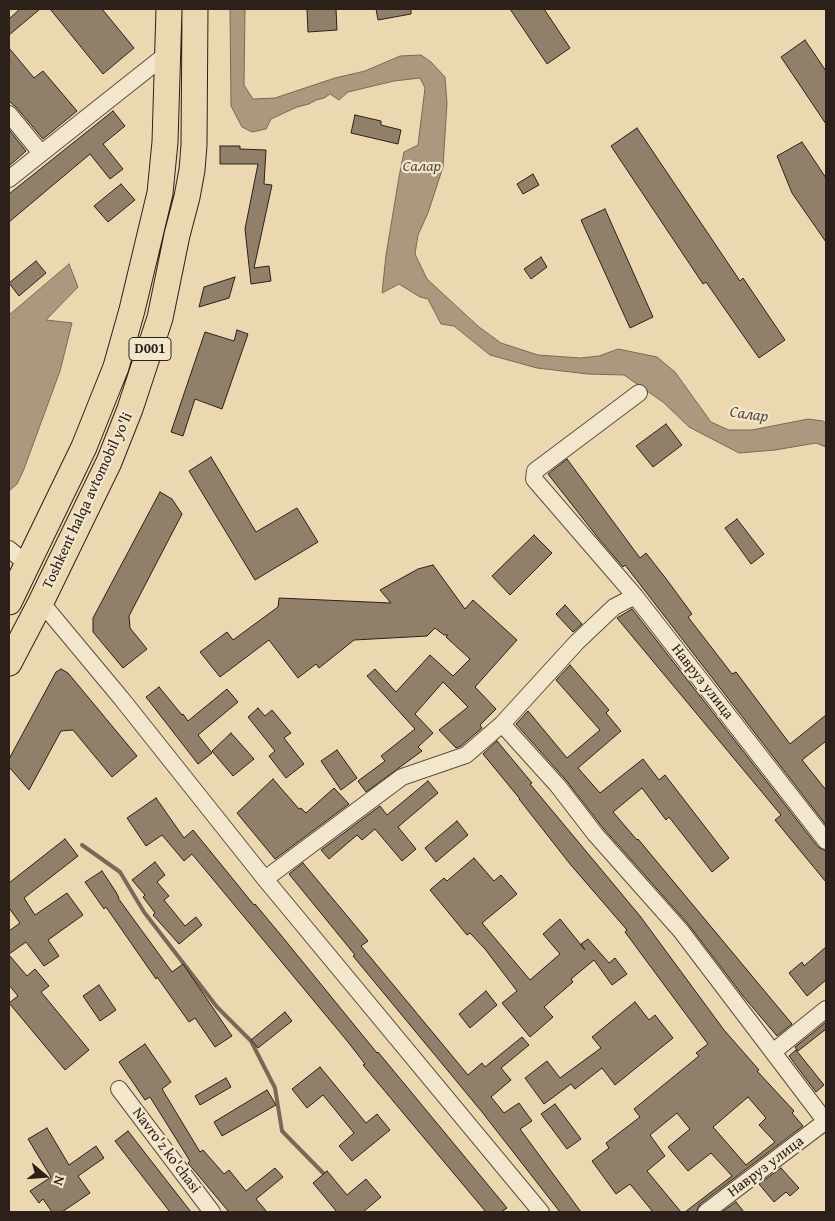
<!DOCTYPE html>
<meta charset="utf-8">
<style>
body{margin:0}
#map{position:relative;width:835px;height:1221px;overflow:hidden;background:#ebd8b1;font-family:"Gentium Book Plus",serif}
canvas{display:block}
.frame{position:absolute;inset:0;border:10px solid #2d201b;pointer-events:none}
.north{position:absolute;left:20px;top:1151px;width:50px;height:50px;-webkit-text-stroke:4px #f2e6cc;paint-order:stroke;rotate:108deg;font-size:14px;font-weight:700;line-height:20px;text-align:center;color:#2d201b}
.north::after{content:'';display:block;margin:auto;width:18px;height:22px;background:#2d201b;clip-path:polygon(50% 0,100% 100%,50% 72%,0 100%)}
</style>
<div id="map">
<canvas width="835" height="1221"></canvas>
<div class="frame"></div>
<div class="north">N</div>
</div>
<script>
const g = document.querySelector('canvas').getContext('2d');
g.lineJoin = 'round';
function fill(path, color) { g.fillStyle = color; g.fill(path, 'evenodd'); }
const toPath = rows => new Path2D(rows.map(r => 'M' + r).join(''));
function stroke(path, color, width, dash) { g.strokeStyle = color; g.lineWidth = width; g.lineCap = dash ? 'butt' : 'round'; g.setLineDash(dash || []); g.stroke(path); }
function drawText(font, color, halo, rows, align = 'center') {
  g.font = font + ' "Gentium Book Plus",serif'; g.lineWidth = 4.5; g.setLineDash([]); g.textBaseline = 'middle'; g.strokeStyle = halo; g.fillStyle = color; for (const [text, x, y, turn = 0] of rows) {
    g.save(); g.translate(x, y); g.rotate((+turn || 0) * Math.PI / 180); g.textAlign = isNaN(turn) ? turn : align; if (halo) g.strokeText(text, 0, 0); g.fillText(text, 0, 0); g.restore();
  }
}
const water = toPath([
 [230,9,245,9,244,85,253,99,275,98,335,78,365,71,400,56,421,55,431,62,445,77,447,103,443,167,428,213,418,235,415,254,427,279,479,327,501,343,538,355,580,358,599,356,618,349,657,357,675,372,711,422,729,430,752,430,808,419,823,421,826,423,826,447,816,443,775,450,739,453,689,427,663,402,624,375,588,374,537,368,490,355,454,326,441,324,428,299,420,297,399,284,382,293,386,255,399,177,404,152,418,145,425,88,420,78,394,81,348,92,339,100,330,94,324,98,316,100,309,104,297,107,271,119,266,129,252,132,242,127,231,106,230,9],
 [69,264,78,287,46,320,72,323,60,371,24,469,17,484,9,491,9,315,69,264]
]);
const stream = toPath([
 [82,845,120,872,144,912,217,1007,251,1041,275,1088,282,1131,327,1177]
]);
const building = toPath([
 [20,9,40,9,9,35,9,19,20,9],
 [50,9,102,9,134,48,103,74,50,9],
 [307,9,336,9,337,30,308,32,307,9],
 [376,9,411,9,411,14,378,20,376,9],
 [510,9,544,9,570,48,547,64,510,9],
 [805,40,826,71,826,124,781,57,805,40],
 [9,48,34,78,43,71,77,111,43,139,17,108,9,101,9,48],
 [113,111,125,126,103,144,123,169,110,179,90,154,9,222,9,194,113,111],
 [355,115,381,121,381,125,401,130,398,144,351,133,355,115],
 [637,128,740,281,743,278,785,340,759,358,706,282,703,284,611,146,637,128],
 [10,131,26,151,9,166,9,132,10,131],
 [802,142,826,178,826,242,792,193,777,156,802,142],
 [220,146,240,146,240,149,266,150,264,184,272,185,254,268,269,266,271,281,251,284,245,229,258,164,220,164,220,146],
 [533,174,539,185,523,194,517,184,533,174],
 [121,184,135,200,108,222,94,206,121,184],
 [605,209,653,317,630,328,581,220,605,209],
 [541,257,547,267,531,279,524,269,541,257],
 [36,261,46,273,19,296,9,283,36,261],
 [235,277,229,298,199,307,204,287,235,277],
 [237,330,248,334,222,409,195,399,183,436,171,432,205,332,234,341,237,330],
 [666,424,682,445,653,467,636,446,666,424],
 [211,457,256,532,297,508,318,542,255,580,189,471,211,457],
 [567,459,640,558,646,553,667,580,692,614,688,617,732,674,736,672,790,744,826,715,826,741,802,760,826,790,826,825,625,565,623,567,599,539,548,474,567,459],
 [160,492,172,499,182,514,129,616,130,628,147,649,123,668,93,632,93,618,160,492],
 [737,519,764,554,751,564,725,528,737,519],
 [534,535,552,553,510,595,492,576,534,535],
 [433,565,465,609,473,600,517,640,475,687,496,709,480,725,482,728,461,746,456,748,439,730,468,707,443,682,415,714,433,733,418,747,422,751,366,792,358,781,385,761,381,756,415,729,367,676,375,669,396,692,430,655,453,676,470,659,446,637,448,635,444,635,435,628,427,636,354,640,319,668,316,664,298,678,269,640,220,677,200,652,227,632,233,640,278,607,279,598,391,603,380,590,418,569,433,565],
 [565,605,582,624,573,632,556,614,565,605],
 [632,609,818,847,826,851,826,882,775,820,781,815,617,618,632,609],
 [570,665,609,710,606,713,621,731,578,768,600,793,643,759,659,780,665,775,729,858,712,872,669,817,666,820,642,788,613,812,637,840,638,839,792,1024,777,1036,743,996,688,924,603,828,565,779,516,724,528,711,567,758,600,730,556,680,570,665],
 [61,669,68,673,137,756,112,777,73,730,61,731,29,790,9,767,9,759,56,672,61,669],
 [159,687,182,715,183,714,188,721,227,689,238,702,198,735,212,753,198,764,146,697,159,687],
 [258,708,265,716,272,710,291,733,284,738,304,764,286,778,269,756,275,751,248,717,258,708],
 [231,733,254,759,233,776,212,751,231,733],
 [497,741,532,783,530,784,640,916,724,1030,759,1070,757,1071,794,1111,792,1113,803,1126,700,1204,696,1212,685,1212,732,1176,711,1153,688,1171,668,1147,690,1129,677,1113,650,1135,665,1156,647,1171,681,1212,653,1212,630,1184,616,1194,592,1161,609,1148,606,1143,640,1117,634,1109,699,1056,696,1053,708,1044,625,932,627,930,570,864,519,799,520,799,483,754,497,741],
 [748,1097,766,1118,759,1125,775,1142,746,1165,713,1127,748,1097],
 [337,750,357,778,341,790,321,761,337,750],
 [273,779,299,809,301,808,306,813,334,788,349,804,275,859,237,813,273,779],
 [428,781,438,793,398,827,416,849,402,861,375,829,362,840,357,835,329,859,321,850,380,806,387,815,428,781],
 [156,798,184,838,193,830,254,905,255,904,280,934,377,1053,378,1052,507,1208,501,1212,486,1212,363,1065,365,1064,348,1042,192,854,184,861,162,835,146,846,127,818,156,798],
 [457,821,468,835,436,862,425,848,457,821],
 [65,839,78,856,24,898,35,915,67,893,83,915,48,940,59,956,44,966,26,942,9,954,9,931,20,923,9,908,9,883,65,839],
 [474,858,494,881,501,875,517,894,482,923,530,980,560,954,543,934,560,919,585,950,581,944,588,939,609,963,615,958,627,974,612,985,594,960,571,979,573,982,544,1007,553,1017,530,1037,502,1003,517,991,485,949,470,933,467,935,430,890,444,878,447,881,474,858],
 [155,862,165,875,157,882,169,896,164,900,185,926,196,917,202,925,179,944,153,915,155,913,143,897,145,895,132,880,155,862],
 [303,863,368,941,361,946,468,1075,482,1063,485,1067,522,1037,529,1045,501,1068,511,1080,491,1097,504,1113,519,1103,532,1121,520,1129,581,1212,560,1212,482,1112,353,956,355,955,289,874,303,863],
 [102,871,116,892,119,898,118,898,172,972,183,964,232,1036,215,1047,195,1018,189,1022,157,977,156,979,106,907,104,909,85,882,102,871],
 [826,947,826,980,807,996,789,973,802,962,804,966,826,947],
 [9,955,27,976,35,969,49,986,41,992,89,1050,65,1070,9,1003,18,996,9,985,9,955],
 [99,985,116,1010,100,1021,83,996,99,985],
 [486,991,497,1005,470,1028,459,1014,486,991],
 [635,1002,649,1020,655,1015,673,1038,615,1085,602,1068,575,1089,571,1084,544,1104,525,1078,547,1061,560,1078,601,1048,592,1037,635,1002],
 [285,1012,292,1021,258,1048,251,1040,285,1012],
 [826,1022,826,1029,798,1051,795,1047,826,1022],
 [145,1044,171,1082,162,1089,200,1152,203,1150,224,1174,229,1170,246,1191,275,1168,283,1177,256,1199,267,1212,229,1212,188,1163,190,1161,150,1097,145,1100,119,1062,145,1044],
 [796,1050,824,1085,816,1092,789,1056,796,1050],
 [320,1067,366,1123,377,1114,390,1130,352,1161,339,1146,354,1133,323,1095,307,1108,292,1089,320,1067],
 [226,1078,231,1087,200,1105,195,1096,226,1078],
 [267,1090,276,1105,222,1136,214,1122,267,1090],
 [555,1104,581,1139,567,1149,541,1114,555,1104],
 [47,1128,69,1165,96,1146,104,1158,78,1176,90,1193,62,1212,52,1212,43,1199,39,1203,30,1191,51,1177,28,1139,47,1128],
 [128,1131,145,1153,191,1212,170,1212,132,1163,115,1141,128,1131],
 [781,1168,799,1188,790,1196,786,1192,774,1202,759,1184,781,1168],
 [327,1171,347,1195,366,1179,381,1197,363,1212,337,1212,313,1183,327,1171],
 [736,1202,744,1212,722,1212,736,1202]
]);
const minor = toPath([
 [9,114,41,153],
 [9,179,168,53],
 [639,393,535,471,534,479,635,596,826,841],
 [9,549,28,565],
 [41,602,121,698,265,879,541,1212],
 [502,724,558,786,595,834,681,931,826,1122],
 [265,879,402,777,466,755,502,724,577,642,614,607,635,596],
 [773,1052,826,1009],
 [119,1089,212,1212],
 [706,1212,826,1121]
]);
const highway = toPath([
 [9,602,84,447,116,367,132,310,160,193,165,142,169,9],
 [9,663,41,602,109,462,130,409,160,318,177,235,187,197,192,170,194,145,195,9]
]);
const shields = [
 [150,349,42]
];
const shieldNames = [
 ["D001",150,349]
];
const streetNames = [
 ["Toshkent halqa avtomobil yo'li",88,501,-65],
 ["Навруз улица",702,682,52],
 ["Navro'z ko'chasi",166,1151,53],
 ["Навруз улица",766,1167,-37]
];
const waterNames = [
 ["Салар",422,167],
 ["Салар",749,415,8]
];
fill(water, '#aa997e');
stroke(water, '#786956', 1);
stroke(stream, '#786956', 4);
fill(building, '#908069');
stroke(building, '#2d201b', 1);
stroke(minor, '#5c4e40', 18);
stroke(highway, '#2d201b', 27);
stroke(minor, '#f2e6cc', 16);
stroke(highway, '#ebd8b1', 25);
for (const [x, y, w] of shields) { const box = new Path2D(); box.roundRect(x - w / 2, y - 11.5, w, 23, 4); g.fillStyle = '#f2e6cc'; g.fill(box); stroke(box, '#2d201b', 1); }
drawText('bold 14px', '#2d201b', null, shieldNames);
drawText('15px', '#2d201b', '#f2e6cc', streetNames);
drawText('italic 16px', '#594a3e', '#f2e6cc', waterNames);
</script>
